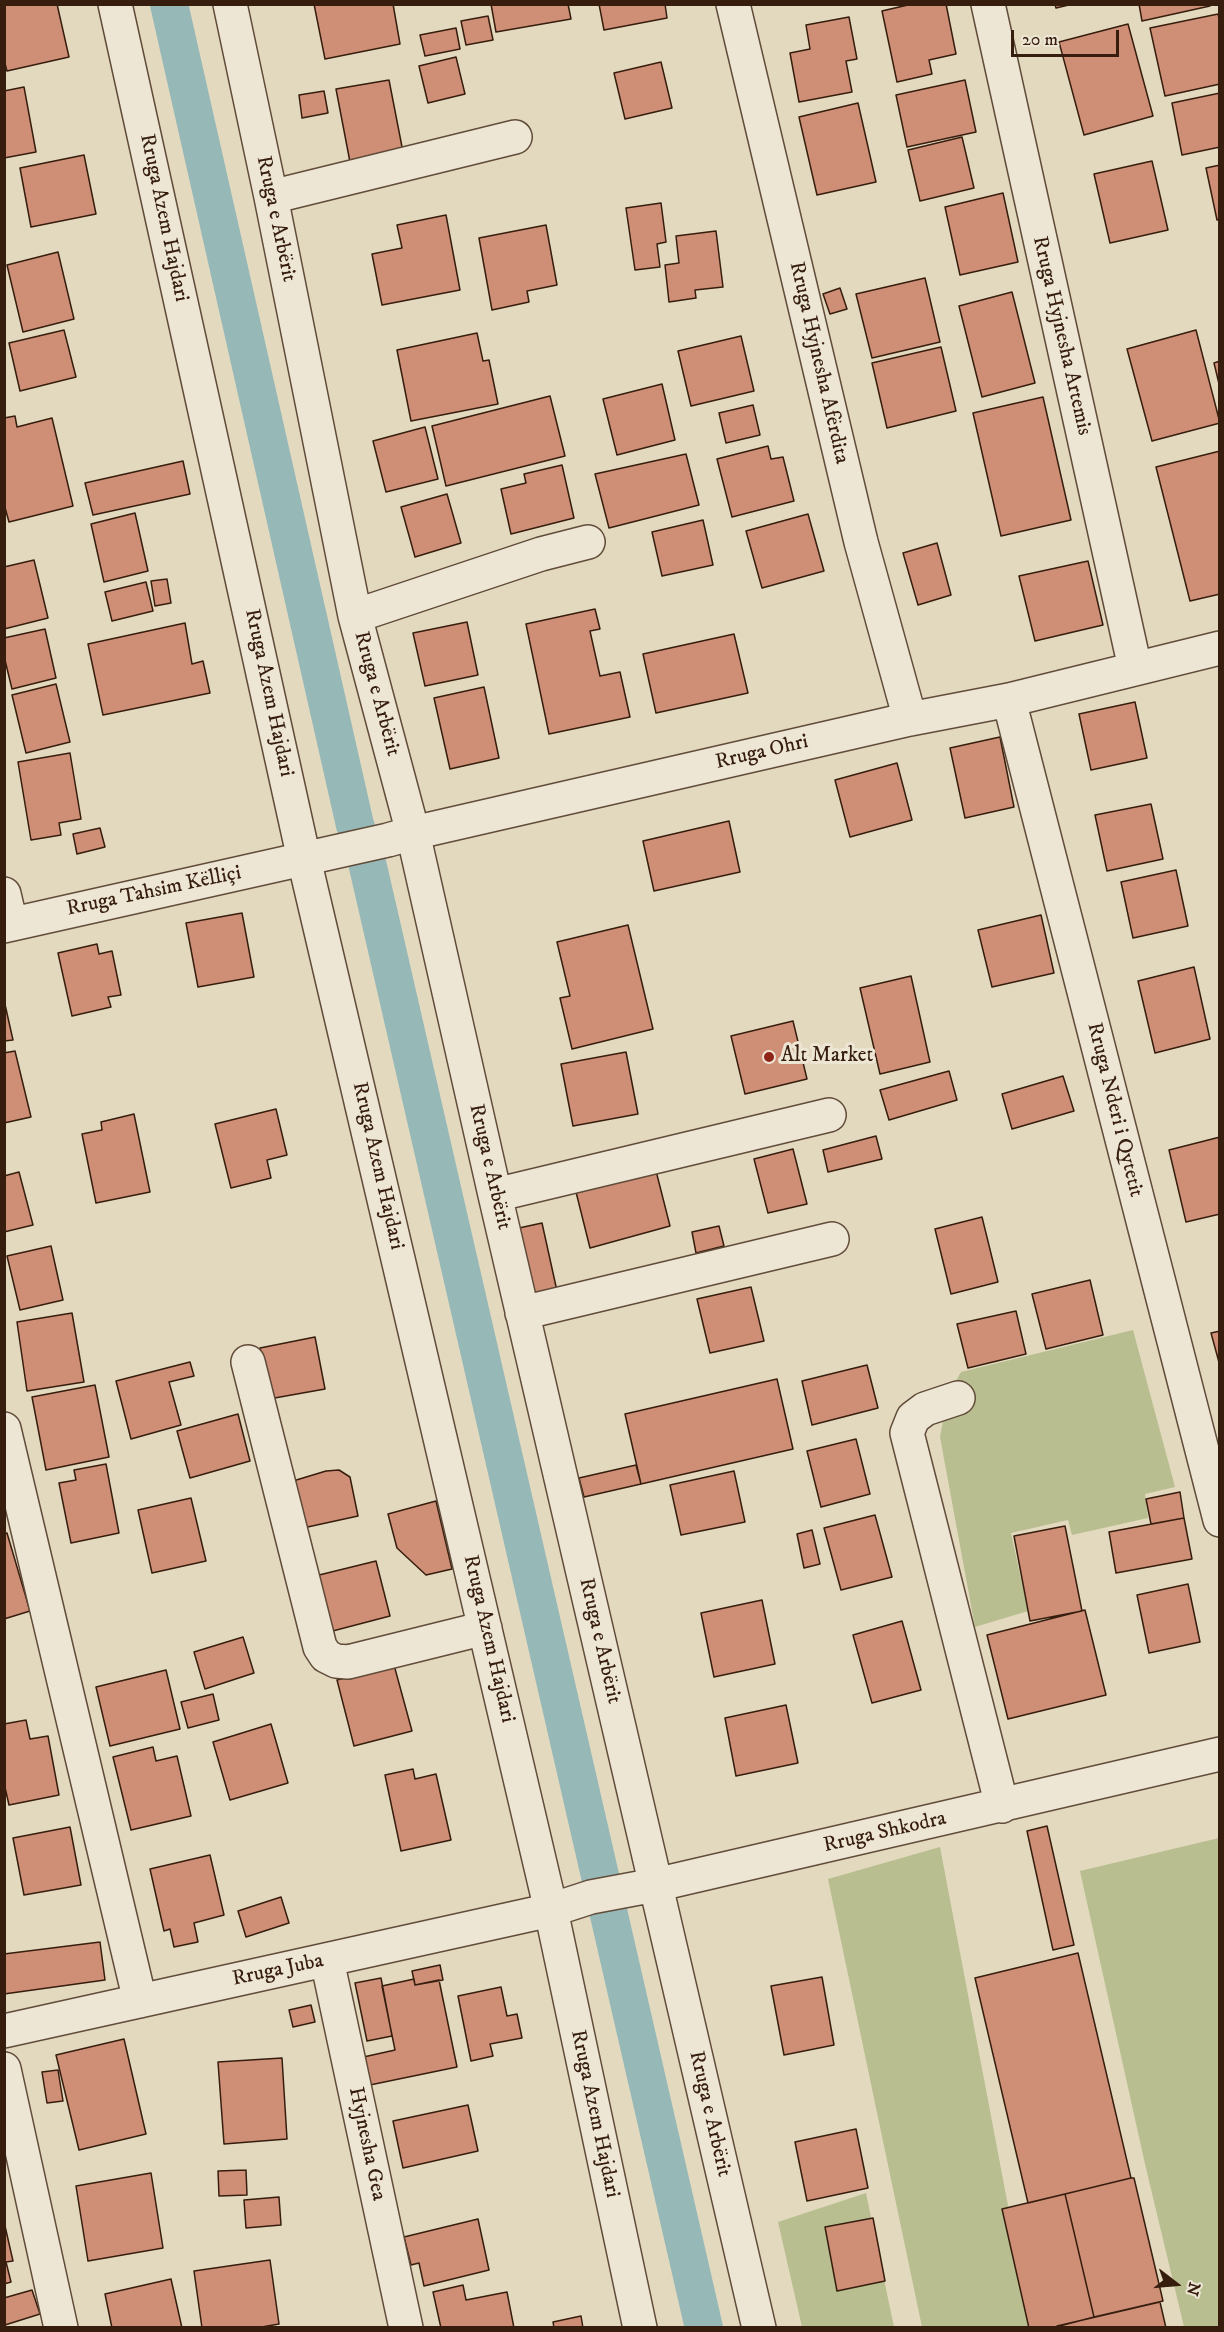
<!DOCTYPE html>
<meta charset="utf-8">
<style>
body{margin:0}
#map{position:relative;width:1224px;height:2332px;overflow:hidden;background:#e3d9bf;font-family:"IM FELL DW Pica",serif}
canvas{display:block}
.frame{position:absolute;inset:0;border:6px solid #361d0d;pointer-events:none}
.north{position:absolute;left:1146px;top:2254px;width:60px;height:60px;-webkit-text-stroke:4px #ede6d5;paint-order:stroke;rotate:106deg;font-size:16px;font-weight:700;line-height:24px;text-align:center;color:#361d0d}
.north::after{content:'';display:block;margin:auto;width:21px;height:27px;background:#361d0d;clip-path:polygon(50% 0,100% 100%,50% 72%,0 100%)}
.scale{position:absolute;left:1011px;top:30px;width:108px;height:27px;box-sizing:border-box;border:3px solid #361d0d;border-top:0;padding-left:8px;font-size:18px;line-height:21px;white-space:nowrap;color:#361d0d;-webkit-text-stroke:4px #ede6d5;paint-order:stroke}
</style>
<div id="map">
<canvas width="1224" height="2332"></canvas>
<div class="frame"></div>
<div class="north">N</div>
<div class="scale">20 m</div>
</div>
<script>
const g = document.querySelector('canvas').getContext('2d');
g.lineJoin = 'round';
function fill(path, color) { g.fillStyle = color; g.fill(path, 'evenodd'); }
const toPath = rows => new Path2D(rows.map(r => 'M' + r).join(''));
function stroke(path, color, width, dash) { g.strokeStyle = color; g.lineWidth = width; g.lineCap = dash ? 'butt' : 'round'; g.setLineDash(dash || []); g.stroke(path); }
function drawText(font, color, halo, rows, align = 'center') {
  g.font = font + ' "IM FELL DW Pica",serif'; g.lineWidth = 6; g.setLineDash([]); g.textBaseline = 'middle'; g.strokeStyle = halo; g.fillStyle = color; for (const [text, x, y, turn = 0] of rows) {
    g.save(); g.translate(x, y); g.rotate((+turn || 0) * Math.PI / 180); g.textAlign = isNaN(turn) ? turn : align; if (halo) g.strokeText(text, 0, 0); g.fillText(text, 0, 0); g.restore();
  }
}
const green = toPath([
 [1133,1330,1175,1487,1145,1494,1148,1518,1072,1535,1068,1520,1011,1533,1028,1611,975,1627,940,1437,948,1395,961,1372],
 [1219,1838,1219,2327,1184,2327,1145,2164,1080,1871],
 [940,1847,1031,2327,922,2327,828,1879],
 [866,2193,894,2327,802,2327,778,2222]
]);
const canal = toPath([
 [169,4,355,825,366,858,704,2328]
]);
const building = toPath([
 [4,4,57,4,69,57,7,71,4,60,4,4],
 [314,4,393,4,400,44,325,59,314,4],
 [491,4,568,4,571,19,496,32,491,4],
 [599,4,665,4,667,18,604,30,599,4],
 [912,4,946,4,956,54,929,60,932,74,897,82,882,11,912,4],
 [1055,4,1073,4,1056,8,1055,4],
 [1139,4,1209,4,1210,6,1142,21,1139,4],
 [1218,14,1220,22,1220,84,1165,96,1150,28,1218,14],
 [488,16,493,40,466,45,461,21,488,16],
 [849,17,857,59,846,61,852,92,799,102,790,53,810,49,806,25,849,17],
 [1128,24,1153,116,1084,135,1059,42,1128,24],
 [456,28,460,49,425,56,420,35,456,28],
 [456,57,465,94,428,103,419,66,456,57],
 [661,62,672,108,625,119,614,73,661,62],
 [389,80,403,152,350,162,336,89,389,80],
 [965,80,976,132,907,147,896,95,965,80],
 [24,87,36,152,4,158,4,91,24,87],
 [324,91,328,113,302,118,299,95,324,91],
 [1220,93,1220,147,1182,155,1172,103,1220,93],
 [858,103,876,182,817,195,799,117,858,103],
 [962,137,974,188,920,201,908,150,962,137],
 [84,155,96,214,31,227,20,168,84,155],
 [1152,161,1168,230,1110,243,1094,174,1152,161],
 [1220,165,1220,219,1217,220,1206,168,1220,165],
 [1003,193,1018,262,960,275,945,207,1003,193],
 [661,203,666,242,657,244,660,267,635,270,626,208,661,203],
 [446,215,460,290,382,305,372,254,402,248,397,225,446,215],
 [546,225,557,285,527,291,529,302,492,310,479,238,546,225],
 [716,231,723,287,695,290,696,298,669,302,665,265,679,263,676,236,716,231],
 [58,252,74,319,23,332,7,265,58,252],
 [925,278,940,342,872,358,856,294,925,278],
 [840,288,847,309,830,314,823,294,840,288],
 [1012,292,1035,383,982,397,959,306,1012,292],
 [64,330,76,377,20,391,9,343,64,330],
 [1196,330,1220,423,1152,441,1127,349,1196,330],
 [477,333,483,361,489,360,498,404,411,421,397,350,477,333],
 [741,336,754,391,691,406,678,351,741,336],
 [941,347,956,411,887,428,872,363,941,347],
 [1220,361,1220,388,1214,363,1220,361],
 [662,384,675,440,617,455,603,399,662,384],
 [550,396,565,456,446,486,432,426,550,396],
 [1043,397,1071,520,1001,536,973,413,1043,397],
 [753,405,760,435,726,443,719,413,753,405],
 [15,416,17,427,52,418,73,506,9,522,4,504,4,418,15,416],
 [425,427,438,479,386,492,373,441,425,427],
 [768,446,771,459,783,457,794,501,732,517,717,459,768,446],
 [1220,451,1220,594,1190,601,1156,467,1220,451],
 [686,454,699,505,609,528,595,474,686,454],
 [183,461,190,494,93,515,85,483,183,461],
 [562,465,574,518,511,534,501,489,526,483,524,474,562,465],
 [447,494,461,543,415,557,401,507,447,494],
 [135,513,148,571,104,582,91,524,135,513],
 [808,514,824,571,762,588,746,531,808,514],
 [703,520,713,565,662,576,652,532,703,520],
 [937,543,951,595,918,605,903,553,937,543],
 [34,560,48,618,4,629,4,567,34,560],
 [1088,561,1103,625,1035,641,1019,576,1088,561],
 [167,579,171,603,155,606,151,581,167,579],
 [146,582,153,611,112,621,105,592,146,582],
 [595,609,600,629,590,631,600,676,620,672,630,717,549,734,526,624,595,609],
 [467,622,478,675,425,686,413,633,467,622],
 [185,623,192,664,203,661,210,693,103,715,88,644,185,623],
 [45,629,56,678,12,689,4,656,4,638,45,629],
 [734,634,748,693,656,713,643,654,734,634],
 [56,684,70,742,26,753,12,695,56,684],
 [484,687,499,758,450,769,434,698,484,687],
 [1135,702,1147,758,1091,770,1079,714,1135,702],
 [1000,737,1014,807,965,818,950,748,1000,737],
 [70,753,81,819,59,823,61,835,31,840,18,762,70,753],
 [897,763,912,820,850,837,835,780,897,763],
 [1151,804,1163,859,1107,871,1095,815,1151,804],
 [729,821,740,872,654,891,643,841,729,821],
 [100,828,105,847,77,854,73,834,100,828],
 [1176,870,1188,926,1133,938,1121,882,1176,870],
 [242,913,254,977,198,987,186,923,242,913],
 [1041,915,1054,973,992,987,978,930,1041,915],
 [628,925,653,1029,572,1049,560,998,570,996,557,942,628,925],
 [97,944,99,954,112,951,121,995,108,997,111,1007,72,1016,58,953,97,944],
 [1194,967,1210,1039,1155,1053,1138,981,1194,967],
 [911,976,930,1062,880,1074,860,988,911,976],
 [4,1000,13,1040,4,1041,4,1000],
 [793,1021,807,1079,745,1094,731,1036,793,1021],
 [15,1051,31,1117,4,1123,4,1053,15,1051],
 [626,1052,638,1114,573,1126,561,1064,626,1052],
 [949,1071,957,1100,889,1120,880,1090,949,1071],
 [1063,1076,1074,1111,1012,1129,1002,1094,1063,1076],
 [276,1109,287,1155,267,1160,271,1178,231,1188,215,1124,276,1109],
 [134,1114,150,1192,96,1203,82,1134,102,1130,101,1122,134,1114],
 [876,1136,882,1159,828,1172,823,1150,876,1136],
 [1220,1137,1220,1214,1186,1222,1169,1150,1220,1137],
 [793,1149,807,1204,768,1213,754,1159,793,1149],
 [655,1167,670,1226,590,1248,575,1188,655,1167],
 [19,1172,33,1225,4,1232,4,1176,19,1172],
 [982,1217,998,1282,951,1294,935,1229,982,1217],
 [542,1223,557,1291,533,1296,519,1228,542,1223],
 [719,1226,724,1246,696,1253,692,1232,719,1226],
 [51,1246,63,1300,20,1310,7,1256,51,1246],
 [1090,1280,1103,1335,1046,1349,1032,1294,1090,1280],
 [751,1287,764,1341,710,1353,697,1299,751,1287],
 [1016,1311,1026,1354,968,1368,957,1324,1016,1311],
 [72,1313,84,1382,27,1391,17,1322,72,1313],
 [1220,1331,1220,1366,1211,1333,1220,1331],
 [315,1337,325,1389,269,1399,260,1348,315,1337],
 [190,1362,194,1376,169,1382,181,1425,131,1439,116,1381,190,1362],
 [867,1365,878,1408,812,1425,802,1381,867,1365],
 [777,1379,793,1449,641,1484,625,1414,777,1379],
 [95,1385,109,1457,46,1470,32,1397,95,1385],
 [238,1414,250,1461,190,1478,177,1431,238,1414],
 [856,1439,870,1494,821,1507,807,1451,856,1439],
 [106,1464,119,1533,71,1543,59,1483,76,1480,74,1470,106,1464],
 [636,1465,641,1484,584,1497,579,1478,636,1465],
 [339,1470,350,1477,358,1516,303,1528,293,1481,326,1471,339,1470],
 [734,1471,745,1522,681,1535,670,1485,734,1471],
 [1180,1492,1184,1518,1151,1524,1146,1499,1180,1492],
 [191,1498,206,1561,152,1573,138,1510,191,1498],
 [436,1501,452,1569,426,1575,397,1548,388,1514,436,1501],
 [875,1515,892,1577,841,1590,824,1528,875,1515],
 [1184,1518,1192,1559,1116,1573,1109,1532,1184,1518],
 [1065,1526,1082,1611,1030,1621,1014,1536,1065,1526],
 [812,1530,820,1564,804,1568,797,1534,812,1530],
 [7,1533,30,1611,4,1619,4,1534,7,1533],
 [376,1561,390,1616,325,1633,311,1577,376,1561],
 [1188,1584,1200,1642,1149,1653,1137,1595,1188,1584],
 [762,1600,775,1664,714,1677,701,1613,762,1600],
 [1085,1610,1106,1695,1008,1719,987,1635,1085,1610],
 [902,1621,921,1690,872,1703,853,1635,902,1621],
 [243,1637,254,1673,205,1689,194,1652,243,1637],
 [394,1665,412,1731,354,1746,337,1680,394,1665],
 [166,1670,180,1729,110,1746,96,1687,166,1670],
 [213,1694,219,1720,188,1728,181,1702,213,1694],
 [786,1705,798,1763,736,1776,725,1718,786,1705],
 [26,1720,30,1739,48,1736,59,1795,9,1805,4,1783,4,1724,26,1720],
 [271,1724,288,1783,230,1800,213,1742,271,1724],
 [153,1747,156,1761,177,1756,191,1816,131,1830,113,1757,153,1747],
 [413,1769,415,1779,436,1774,451,1840,401,1851,385,1775,413,1769],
 [1047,1826,1074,1945,1053,1950,1027,1831,1047,1826],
 [70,1827,81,1885,24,1895,13,1838,70,1827],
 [210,1855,224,1915,194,1923,198,1942,174,1947,170,1929,164,1931,150,1869,210,1855],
 [281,1897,289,1923,246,1937,238,1911,281,1897],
 [100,1942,105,1980,4,1994,4,1954,100,1942],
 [1078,1953,1131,2178,1028,2203,975,1978,1078,1953],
 [440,1965,443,1980,415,1985,412,1971,440,1965],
 [822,1977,834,2045,784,2055,771,1986,822,1977],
 [381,1978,392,2036,367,2041,355,1983,381,1978],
 [414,1979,415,1985,439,1980,457,2067,365,2086,359,2058,395,2050,382,1986,414,1979],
 [501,1987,507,2016,517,2014,522,2038,490,2044,493,2056,471,2061,458,1996,501,1987],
 [311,2005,315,2022,293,2027,289,2010,311,2005],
 [124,2039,146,2134,79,2150,56,2055,124,2039],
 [282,2058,287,2139,224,2144,218,2062,282,2058],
 [58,2070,63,2101,47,2103,42,2072,58,2070],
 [468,2105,478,2151,403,2168,393,2121,468,2105],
 [856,2129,868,2188,807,2201,795,2142,856,2129],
 [246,2170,247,2195,219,2196,218,2171,246,2170],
 [151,2173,163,2248,88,2261,76,2186,151,2173],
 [1131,2178,1134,2178,1163,2301,1094,2317,1065,2194,1131,2178],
 [1065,2194,1094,2317,1052,2328,1029,2328,1002,2209,1065,2194],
 [279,2197,281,2225,246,2228,244,2200,279,2197],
 [873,2218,885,2281,837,2291,825,2227,873,2218],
 [478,2219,489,2270,424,2286,419,2263,411,2265,404,2237,478,2219],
 [5,2226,13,2261,6,2262,11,2282,4,2284,5,2226],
 [270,2260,279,2324,256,2328,202,2328,194,2271,270,2260],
 [171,2279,182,2328,112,2328,105,2294,171,2279],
 [463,2285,466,2300,507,2292,514,2328,441,2328,433,2292,463,2285],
 [32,2290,40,2314,5,2325,4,2298,32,2290],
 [1160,2302,1166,2328,1058,2328,1057,2326,1160,2302],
 [581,2316,583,2328,554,2328,553,2322,581,2316]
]);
const minor = toPath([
 [115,4,304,859,551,1910,640,2328],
 [230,4,271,197,355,616,413,833,495,1195,759,2328],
 [733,4,861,542,910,719],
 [988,4,1135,668],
 [271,197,515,137],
 [355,616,541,554,588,542],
 [1009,700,1220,1520],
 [4,894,11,924],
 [4,926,388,840,413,833,910,719,1009,700,1220,648],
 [495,1195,829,1115],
 [522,1313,832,1239],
 [248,1362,320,1647,326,1656,336,1661,348,1662,485,1628],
 [958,1398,925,1409,913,1418,907,1433,1002,1806],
 [4,1429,140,2001],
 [327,1960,406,2328],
 [4,2031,551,1910,591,1897,655,1885,1220,1754],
 [4,2069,61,2328]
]);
const markers = [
 [769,1057,6,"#8f2418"]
];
const streetNames = [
 ["Rruga Azem Hajdari",163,218,78],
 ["Rruga e Arbërit",275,219,78],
 ["Rruga Hyjnesha Artemis",1061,336,77],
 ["Rruga Hyjnesha Afërdita",818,363,77],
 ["Rruga Azem Hajdari",268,693,78],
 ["Rruga e Arbërit",376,694,75],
 ["Rruga Ohri",762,753,-13],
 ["Rruga Tahsim Këlliçi",154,892,-12],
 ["Rruga Nderi i Qytetit",1114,1110,76],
 ["Rruga Azem Hajdari",377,1166,77],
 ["Rruga e Arbërit",489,1167,77],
 ["Rruga Azem Hajdari",488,1639,77],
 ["Rruga e Arbërit",599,1641,77],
 ["Rruga Shkodra",885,1833,-13],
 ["Rruga Juba",278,1971,-12],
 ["Rruga Azem Hajdari",594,2114,78],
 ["Rruga e Arbërit",709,2114,77],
 ["Hyjnesha Gea",366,2144,78]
];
const poiNames = [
 ["Alt Market",781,1057]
];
fill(green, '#b8be8f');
stroke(canal, '#96b9b8', 38);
fill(building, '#cf8f77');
stroke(building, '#361d0d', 1.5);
stroke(minor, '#614c3a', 36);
stroke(minor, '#ede6d5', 33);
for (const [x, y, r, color] of markers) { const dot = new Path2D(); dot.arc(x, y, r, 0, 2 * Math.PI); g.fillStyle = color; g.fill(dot); stroke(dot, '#ede6d5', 2); }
drawText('21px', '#361d0d', '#ede6d5', streetNames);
drawText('21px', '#361d0d', '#ede6d5', poiNames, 'left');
</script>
